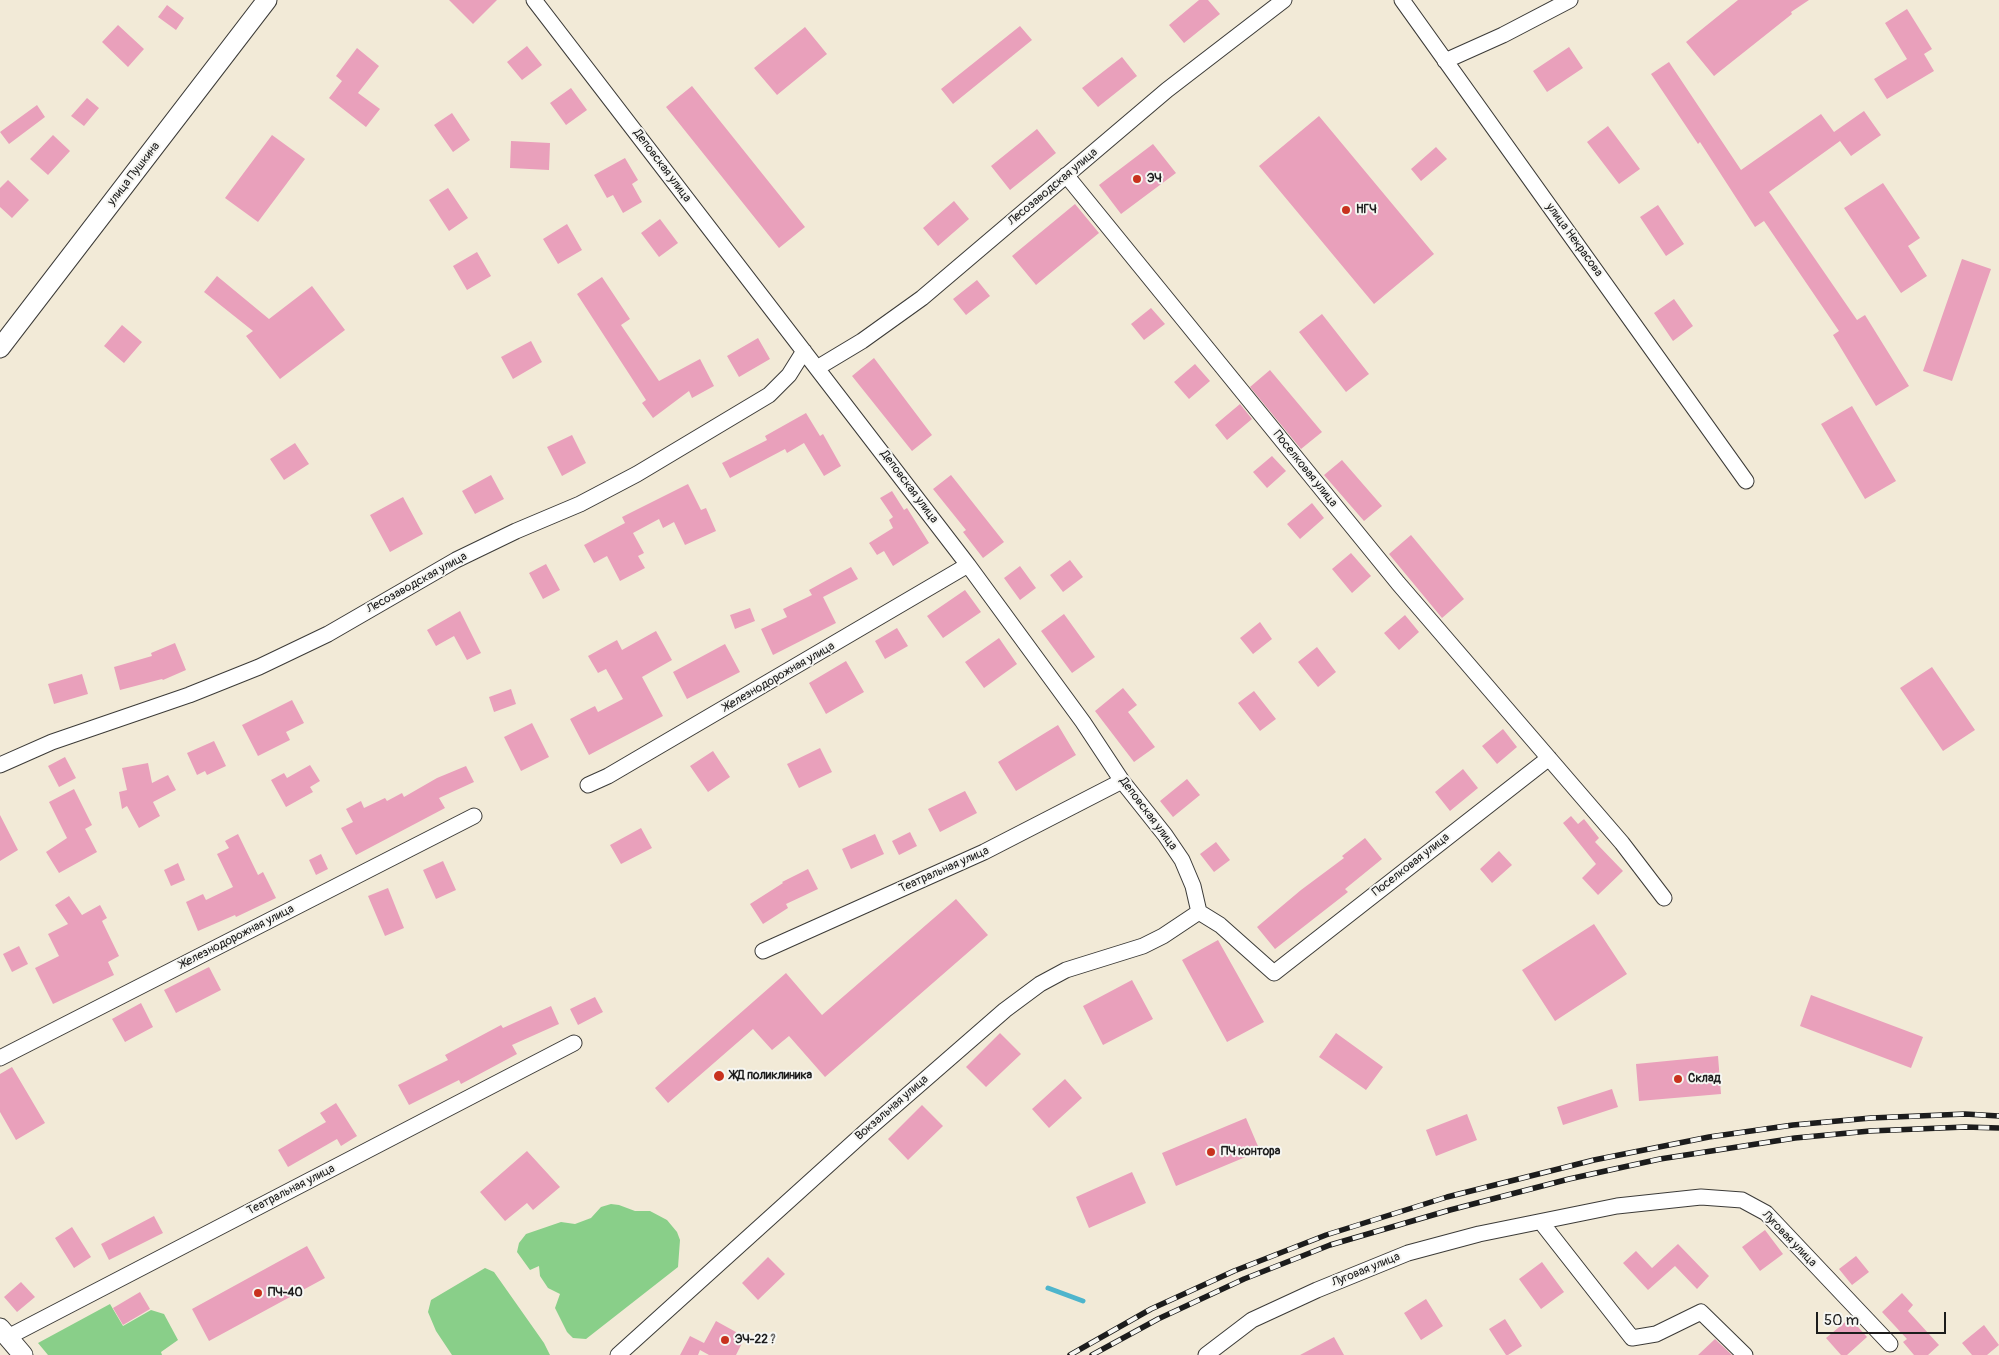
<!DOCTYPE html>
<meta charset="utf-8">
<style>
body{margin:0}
#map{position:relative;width:1999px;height:1355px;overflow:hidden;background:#f2ead7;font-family:Pangolin,sans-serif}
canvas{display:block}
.scale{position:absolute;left:1816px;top:1312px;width:130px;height:22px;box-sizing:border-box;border:2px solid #1c1c1c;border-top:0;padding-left:6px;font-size:15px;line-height:18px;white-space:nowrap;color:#1c1c1c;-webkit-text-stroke:4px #f6f6f2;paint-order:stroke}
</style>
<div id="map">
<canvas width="1999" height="1355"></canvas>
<div class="scale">50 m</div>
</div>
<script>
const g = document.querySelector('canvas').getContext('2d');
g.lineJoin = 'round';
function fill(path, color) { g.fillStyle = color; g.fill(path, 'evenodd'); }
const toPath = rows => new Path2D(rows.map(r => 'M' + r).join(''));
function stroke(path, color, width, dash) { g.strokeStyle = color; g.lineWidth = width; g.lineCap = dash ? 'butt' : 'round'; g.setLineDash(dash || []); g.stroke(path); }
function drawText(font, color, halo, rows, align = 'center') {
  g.font = font + ' Pangolin,sans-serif'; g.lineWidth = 4; g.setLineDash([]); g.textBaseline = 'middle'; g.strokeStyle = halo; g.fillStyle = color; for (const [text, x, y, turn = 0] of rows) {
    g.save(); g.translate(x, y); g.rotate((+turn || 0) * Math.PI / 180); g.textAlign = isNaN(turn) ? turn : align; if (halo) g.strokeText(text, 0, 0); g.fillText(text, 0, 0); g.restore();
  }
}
const green = toPath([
 [611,1204,619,1205,635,1211,650,1211,667,1220,677,1232,680,1240,678,1267,586,1339,573,1338,567,1332,555,1308,560,1294,548,1288,540,1276,539,1266,530,1270,517,1252,519,1243,526,1234,561,1222,575,1224,591,1218,601,1207],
 [485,1268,494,1272,544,1343,550,1355,452,1355,436,1331,428,1312,431,1300],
 [110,1304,123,1326,151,1310,164,1314,178,1340,161,1352,162,1355,48,1355,38,1343]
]);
const stream = toPath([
 [1048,1288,1083,1301]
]);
const building = toPath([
 [449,0,497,0,473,24],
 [1199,0,1208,0,1220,14,1184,43,1169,25],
 [1738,0,1809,0,1791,12,1792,14,1714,76,1686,42],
 [167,5,184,18,176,30,158,17],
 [1907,9,1932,49,1924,54,1934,71,1887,99,1874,79,1907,59,1885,23],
 [118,25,144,49,128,67,102,42],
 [1020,26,1032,40,953,104,941,89],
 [805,27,827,54,777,95,754,68],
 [527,46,542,65,522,80,507,62],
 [1569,47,1583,68,1547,92,1533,71],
 [357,48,379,66,358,93,380,109,366,127,329,98,342,81,336,76],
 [1122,57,1137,76,1098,107,1082,88],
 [1669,62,1741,170,1821,114,1834,132,1864,111,1881,135,1851,156,1840,141,1769,192,1857,320,1865,315,1909,386,1876,406,1833,335,1839,331,1764,221,1755,227,1700,142,1698,144,1651,74],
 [692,86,805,227,779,248,666,107],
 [571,88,587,110,566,125,550,103],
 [87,98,99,108,84,126,71,116],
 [37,105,45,117,9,144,0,132],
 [452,113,470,140,453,152,434,125],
 [1319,116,1434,254,1374,304,1259,166],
 [1608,126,1640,169,1619,184,1587,142],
 [1037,129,1056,153,1010,190,991,166],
 [53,135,70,151,48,175,30,159],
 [272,135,305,159,258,222,225,198],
 [511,141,550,143,549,170,510,168],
 [1153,144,1176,173,1121,214,1099,185],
 [1436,147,1447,159,1421,181,1411,169],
 [625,158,638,180,632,184,642,202,623,213,613,195,607,198,594,175],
 [8,180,29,200,12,218,0,207,0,188],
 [1883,183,1920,238,1908,246,1927,276,1901,293,1844,208],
 [448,188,468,218,449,231,429,200],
 [954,201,969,219,938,246,923,228],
 [1075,204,1099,233,1036,285,1012,256],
 [1658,205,1684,244,1666,256,1640,217],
 [660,219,678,243,659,257,641,233],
 [567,224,582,250,558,264,543,239],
 [477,252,491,276,467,290,453,266],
 [1962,259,1991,269,1952,381,1923,371],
 [217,276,269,319,312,286,345,330,280,379,246,336,253,331,204,292],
 [602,277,630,319,621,325,659,381,700,359,714,386,692,398,689,391,653,418,642,403,646,400,577,294],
 [977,280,990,296,966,315,953,299],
 [1674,299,1693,326,1673,341,1654,313],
 [1151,308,1165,324,1144,340,1131,324],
 [1322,314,1369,374,1346,392,1299,332],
 [122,325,142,342,124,363,104,346],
 [758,338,770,359,739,377,727,356],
 [531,341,542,362,513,379,501,357],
 [874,358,932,435,912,451,852,376],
 [1195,364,1210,381,1189,399,1174,382],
 [1270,370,1322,432,1301,449,1250,387],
 [1240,404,1252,419,1227,440,1215,425],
 [1852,406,1896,481,1865,499,1821,424],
 [806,413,820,436,823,434,841,466,824,476,804,443,787,453,785,449,730,478,722,463,767,440,765,436],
 [572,435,586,463,562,476,547,447],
 [295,443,309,464,284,480,270,459],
 [1272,456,1286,471,1267,488,1253,472],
 [1342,460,1382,506,1364,521,1324,475],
 [491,475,504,499,475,514,462,491],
 [951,475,1004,542,983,558,963,532,966,530,933,489],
 [688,484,701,510,706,508,716,531,685,545,674,522,663,528,659,519,633,533,644,553,638,556,645,568,620,581,607,556,594,563,584,545,625,523,622,517],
 [892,491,904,510,907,508,929,543,893,566,884,551,877,555,869,543,893,528,889,520,893,517,880,498],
 [403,497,423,534,390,552,370,515],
 [1312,503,1324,518,1300,539,1287,524],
 [1411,535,1464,599,1442,618,1389,554],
 [1351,553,1371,576,1352,593,1332,569],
 [1070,560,1083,577,1063,592,1050,575],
 [546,564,560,590,543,599,529,573],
 [1020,566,1036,588,1020,600,1004,578],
 [851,567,858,579,823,597,836,623,773,655,761,629,787,617,783,609,812,595,809,590],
 [965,590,981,612,943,638,927,616],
 [750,608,755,621,735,629,730,615],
 [460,611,481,653,467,660,454,636,436,646,427,630],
 [1064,614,1095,657,1072,673,1041,631],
 [1405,615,1419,632,1399,650,1384,633],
 [1260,622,1272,639,1253,654,1240,638],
 [897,628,908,646,885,659,875,641],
 [656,631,672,660,642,677,663,716,589,755,570,719,595,706,598,712,623,699,606,669,598,673,588,656,617,640,622,650],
 [999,638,1017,664,984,688,965,662],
 [175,643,186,670,163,680,162,679,120,690,114,667,152,656,151,653],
 [725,644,740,672,687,699,673,672],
 [1317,647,1336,672,1318,687,1298,662],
 [846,661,864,692,826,714,809,683],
 [1932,667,1975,730,1943,751,1900,688],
 [82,674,88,694,54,704,48,684],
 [1123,688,1137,705,1128,712,1155,747,1134,762,1095,711],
 [511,689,516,704,494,712,489,697],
 [1254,691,1276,719,1260,731,1238,703],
 [292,700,304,723,286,732,290,740,258,756,242,725],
 [532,723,549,757,521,771,504,737],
 [1058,725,1076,755,1016,791,998,762],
 [1503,729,1517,747,1497,764,1482,746],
 [214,741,226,766,207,775,205,771,197,775,187,753],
 [820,748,832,772,799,788,787,764],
 [713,751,730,777,708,792,690,766],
 [65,757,76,778,59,787,48,766],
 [148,763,152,783,168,775,176,790,153,802,160,816,139,828,127,806,122,809,119,792,127,790,122,768],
 [310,765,320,781,310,787,313,792,286,807,271,780,284,773,287,778],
 [466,766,474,782,439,798,445,808,356,855,341,828,353,822,346,809,361,801,364,808,385,798,387,801,402,793,404,797,437,778],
 [1463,769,1478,788,1450,811,1435,792],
 [1187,779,1200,795,1173,817,1160,801],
 [74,789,92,825,85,829,97,852,59,873,46,852,67,838,49,802],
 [965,791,977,813,940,832,928,809],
 [0,815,18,850,0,861],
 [1571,816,1578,824,1584,819,1599,838,1595,842,1623,871,1598,895,1582,878,1596,864,1563,823],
 [641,828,652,848,621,864,610,845],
 [910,832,917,846,899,855,892,841],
 [238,834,258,875,263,872,276,898,236,917,235,915,198,931,186,902,203,894,206,900,233,887,217,854,229,848,225,841],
 [875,834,884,854,851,869,842,849],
 [1365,838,1382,859,1345,889,1348,892,1275,949,1257,927,1301,890,1344,858,1342,856],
 [1216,842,1230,860,1214,872,1200,854],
 [1499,851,1512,865,1492,883,1480,869],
 [321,854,328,869,316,875,309,860],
 [443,861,456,890,436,899,423,870],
 [178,863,185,880,171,886,164,870],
 [808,869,818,889,786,904,788,908,763,924,750,904,783,883,782,882],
 [388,888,404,928,385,936,368,896],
 [69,896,82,915,100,905,107,918,102,921,119,956,108,962,114,975,53,1004,35,968,59,956,48,934,68,924,55,905],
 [956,899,988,935,825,1077,789,1036,772,1050,753,1029,668,1103,655,1088,786,973,822,1015],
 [1594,924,1627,974,1555,1021,1522,970],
 [1218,940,1264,1022,1227,1042,1182,960],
 [19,946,28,964,12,972,3,954],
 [209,967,221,990,176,1013,164,990],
 [1132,980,1153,1019,1103,1045,1083,1006],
 [1811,995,1923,1037,1911,1068,1800,1026],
 [595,997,603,1012,578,1025,570,1009],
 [141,1003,153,1027,125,1042,112,1019],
 [551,1006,559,1024,512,1045,517,1054,461,1084,459,1080,409,1105,398,1085,448,1060,445,1055,501,1025,503,1028],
 [1000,1033,1021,1054,986,1087,966,1067],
 [1336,1033,1383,1067,1366,1090,1319,1057],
 [1718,1056,1721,1094,1639,1101,1636,1064],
 [12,1067,45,1123,16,1140,0,1112,0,1074],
 [1065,1079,1082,1098,1049,1128,1032,1109],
 [1612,1089,1618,1107,1563,1125,1557,1107],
 [336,1103,357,1136,341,1146,337,1139,288,1167,278,1150,326,1122,320,1113],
 [922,1105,943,1126,908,1160,888,1139],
 [1467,1114,1477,1140,1436,1156,1426,1130],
 [1246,1118,1260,1151,1176,1186,1162,1153],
 [527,1151,560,1187,533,1210,527,1203,505,1221,480,1192],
 [1132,1172,1146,1203,1089,1228,1076,1197],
 [154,1216,163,1233,109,1260,101,1244],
 [72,1227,91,1257,74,1268,55,1238],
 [1765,1230,1783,1254,1760,1271,1742,1247],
 [1678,1244,1709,1276,1697,1289,1675,1266,1648,1290,1623,1263,1636,1251,1652,1268],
 [307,1246,325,1278,209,1341,192,1309],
 [1856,1256,1869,1272,1852,1285,1839,1269],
 [768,1257,785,1274,758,1300,742,1283],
 [1542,1262,1564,1292,1541,1309,1519,1279],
 [21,1282,35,1297,17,1312,4,1297],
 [140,1292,150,1309,123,1325,113,1308],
 [1902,1293,1913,1305,1908,1311,1939,1345,1928,1355,1914,1355,1903,1342,1907,1339,1882,1312],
 [1426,1299,1443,1326,1421,1340,1404,1313],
 [1850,1318,1867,1337,1847,1355,1841,1355,1826,1338],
 [1505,1319,1522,1346,1508,1355,1506,1355,1489,1329],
 [716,1321,745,1337,736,1355,709,1355,700,1350,698,1355,680,1355,690,1336,704,1343],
 [1984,1325,1999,1345,1987,1355,1972,1355,1962,1343],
 [1334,1337,1344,1355,1300,1355],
 [1715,1339,1732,1355,1698,1355]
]);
const minor = toPath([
 [534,0,968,565,1083,722,1122,781,1165,835,1182,860,1193,886,1199,912,1220,925,1274,973,1549,758],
 [1402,0,1746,481],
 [1445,61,1503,35,1570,0],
 [1066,175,1398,583,1622,843,1664,898],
 [817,368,862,341,922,298,1167,90,1284,0],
 [0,765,52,742,189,695,259,667,328,634,456,560,516,531,580,504,637,474,769,395,789,375,804,351],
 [588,785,608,776,968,565],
 [763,951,984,852,1122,781],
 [0,1058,474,816],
 [1541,1222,1632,1338,1656,1334,1701,1312,1745,1355],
 [8,1337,574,1043],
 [618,1355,866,1131,1005,1010,1040,984,1066,970,1143,946,1163,936,1199,912],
 [1206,1355,1252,1320,1317,1290,1408,1253,1479,1234,1617,1206,1701,1197,1742,1200,1766,1213,1890,1344]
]);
const tertiary = toPath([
 [0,348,267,0],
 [0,1328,23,1355]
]);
const rail = toPath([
 [1070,1355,1151,1309,1234,1271,1326,1235,1447,1197,1594,1160,1709,1137,1793,1125,1871,1118,1965,1114,1999,1116],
 [1092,1355,1158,1319,1244,1279,1330,1245,1450,1210,1569,1179,1660,1159,1795,1138,1870,1131,1965,1127,1999,1128]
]);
const markers = [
 [1137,179,5,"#c8321e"],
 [1346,210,5,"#c8321e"],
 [719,1076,6,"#c8321e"],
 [1678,1079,5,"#c8321e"],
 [1211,1152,5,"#c8321e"],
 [258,1293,5,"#c8321e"],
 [725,1340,5,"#c8321e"]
];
const streetNames = [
 ["Деповская улица",662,166,53],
 ["улица Пушкина",134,174,-52],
 ["Лесозаводская улица",1053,187,-40],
 ["улица Некрасова",1574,240,54],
 ["Поселковая улица",1305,469,51],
 ["Деповская улица",909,487,53],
 ["Лесозаводская улица",417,583,-29],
 ["Железнодорожная улица",779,677,-30],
 ["Деповская улица",1148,814,53],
 ["Поселковая улица",1411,865,-38],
 ["Театральная улица",944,870,-24],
 ["Железнодорожная улица",237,937,-27],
 ["Вокзальная улица",892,1108,-41],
 ["Театральная улица",291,1190,-27],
 ["Луговая улица",1789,1239,46],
 ["Луговая улица",1366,1270,-22]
];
const poiNames = [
 ["ЭЧ",1147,179],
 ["НГЧ",1356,210],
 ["ЖД поликлиника",730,1076],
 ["Склад",1688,1079],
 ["ПЧ контора",1221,1152],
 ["ПЧ-40",268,1293],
 ["ЭЧ-22 ?",735,1340]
];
fill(green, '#89cf89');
stroke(stream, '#4eb5cc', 5);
fill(building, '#e9a0bb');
stroke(minor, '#3c3b38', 17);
stroke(tertiary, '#3c3b38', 21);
stroke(minor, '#fff', 15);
stroke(tertiary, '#fff', 19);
stroke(rail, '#1c1c1c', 5.5);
stroke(rail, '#f6f6f2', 4, [11]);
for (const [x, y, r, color] of markers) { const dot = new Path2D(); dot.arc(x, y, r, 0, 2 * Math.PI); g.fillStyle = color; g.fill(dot); stroke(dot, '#f6f6f2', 2); }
drawText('12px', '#1c1c1c', '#f6f6f2', streetNames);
drawText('bold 12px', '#1c1c1c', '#f6f6f2', poiNames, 'left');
</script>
